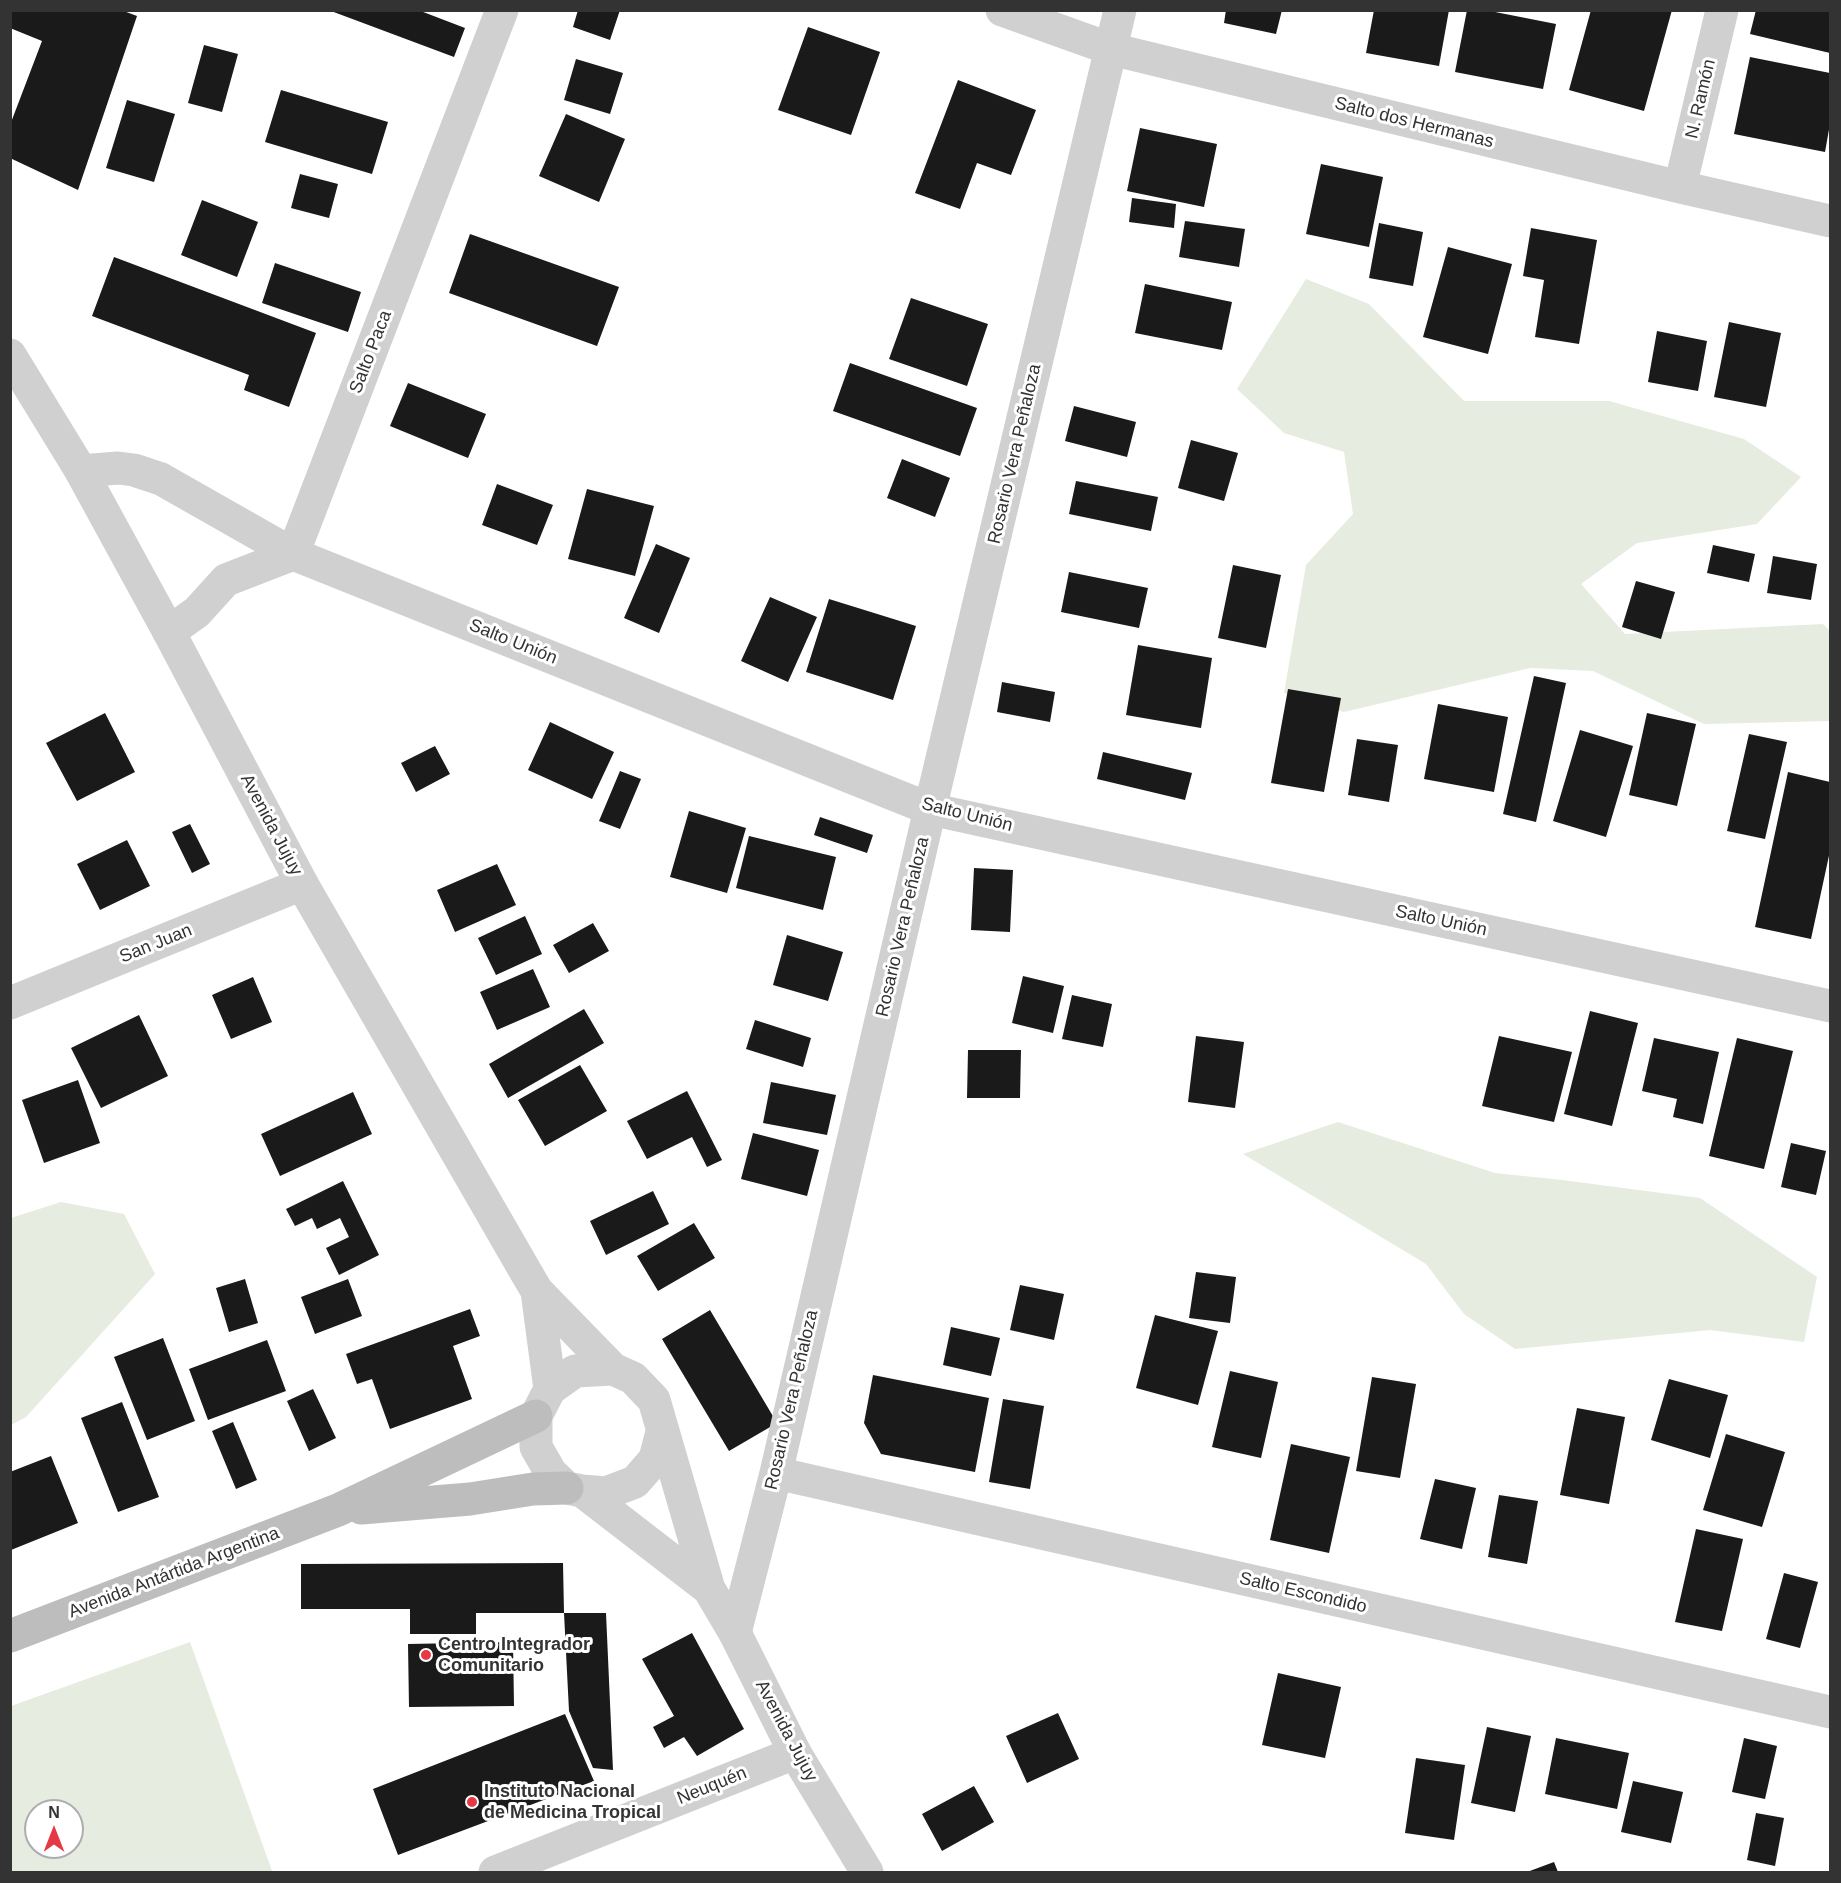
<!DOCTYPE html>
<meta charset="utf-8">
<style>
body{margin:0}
#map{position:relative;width:1841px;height:1883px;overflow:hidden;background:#fff;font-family:Arial,sans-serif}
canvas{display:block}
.frame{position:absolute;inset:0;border:12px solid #333;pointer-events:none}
.north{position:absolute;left:24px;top:1799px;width:60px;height:60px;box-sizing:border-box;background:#fff;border:2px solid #adadad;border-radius:50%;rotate:0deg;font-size:16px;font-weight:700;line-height:24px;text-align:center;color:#333}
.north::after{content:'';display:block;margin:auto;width:21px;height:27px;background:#e63946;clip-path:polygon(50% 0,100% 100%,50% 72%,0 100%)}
</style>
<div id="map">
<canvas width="1841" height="1883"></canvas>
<div class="frame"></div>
<div class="north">N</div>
</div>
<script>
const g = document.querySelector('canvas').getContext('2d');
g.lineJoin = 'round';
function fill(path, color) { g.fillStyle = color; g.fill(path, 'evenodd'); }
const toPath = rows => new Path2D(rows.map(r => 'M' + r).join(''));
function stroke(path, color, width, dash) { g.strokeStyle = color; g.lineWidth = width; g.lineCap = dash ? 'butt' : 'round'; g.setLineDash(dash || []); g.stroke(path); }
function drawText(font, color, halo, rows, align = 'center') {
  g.font = font + ' Arial,sans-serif'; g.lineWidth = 6; g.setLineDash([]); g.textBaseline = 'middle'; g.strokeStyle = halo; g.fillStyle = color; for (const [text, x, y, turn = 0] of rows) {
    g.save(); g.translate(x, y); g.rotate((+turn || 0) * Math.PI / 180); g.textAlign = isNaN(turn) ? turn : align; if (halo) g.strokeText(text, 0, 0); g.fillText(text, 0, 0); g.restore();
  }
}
const green = toPath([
 [1306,279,1369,304,1464,401,1609,401,1744,439,1801,477,1757,524,1637,543,1581,584,1625,634,1823,624,1830,631,1830,721,1704,724,1593,671,1530,668,1344,712,1284,693,1306,565,1353,514,1344,452,1284,433,1237,389],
 [1338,1122,1495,1173,1562,1180,1700,1198,1817,1277,1804,1342,1710,1330,1515,1349,1464,1314,1426,1264,1243,1154],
 [61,1202,124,1214,155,1274,26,1417,11,1425,11,1218],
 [190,1642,272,1871,267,1872,11,1872,11,1706],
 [36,1811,72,1811,72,1847,36,1847]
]);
const building = toPath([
 [10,10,121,10,137,16,78,190,10,158,10,125,42,41,10,28],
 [418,10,465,28,454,57,331,11],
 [578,10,620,10,610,40,573,27],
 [1226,10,1282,10,1276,34,1224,23],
 [1374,10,1449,10,1439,66,1366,53],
 [1467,10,1485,10,1556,24,1543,89,1455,72],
 [1591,10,1672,10,1644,111,1569,90],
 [1756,10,1830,10,1830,53,1750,34],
 [808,27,880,52,851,135,778,110],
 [204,45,238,54,222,112,188,103],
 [1750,57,1830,73,1830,124,1825,152,1734,134],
 [576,59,623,73,610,114,564,100],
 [958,80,1036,110,1011,175,977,163,960,209,915,193],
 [281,90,388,122,372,174,265,142],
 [127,100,175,114,154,182,106,168],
 [566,114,625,139,599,202,539,176],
 [1140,128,1217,144,1204,207,1127,191],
 [1321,164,1383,177,1369,247,1306,234],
 [300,174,338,184,329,218,291,208],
 [1132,198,1176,204,1174,228,1129,222],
 [202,200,258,222,237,277,181,255],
 [1185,221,1245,229,1239,267,1179,257],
 [1379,223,1423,232,1413,286,1369,278],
 [1531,228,1597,240,1579,344,1535,337,1544,280,1523,276],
 [470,234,619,287,597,346,449,293],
 [1448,247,1512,264,1488,354,1423,337],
 [114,257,316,333,289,407,244,390,249,375,92,316],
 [275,263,361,292,348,332,262,303],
 [1145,284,1232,302,1222,350,1135,333],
 [911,298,988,324,967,386,889,359],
 [1729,322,1781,333,1766,407,1714,397],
 [1657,331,1707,341,1698,391,1648,382],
 [850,363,977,408,960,456,833,411],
 [408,383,486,414,468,458,390,426],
 [1074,406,1136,422,1127,457,1065,441],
 [1191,440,1238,453,1224,501,1178,488],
 [902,459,950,478,935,517,887,498],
 [1076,481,1158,497,1151,531,1069,514],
 [497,484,553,505,537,545,482,525],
 [587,489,654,506,635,576,568,559],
 [656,544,690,558,659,633,624,618],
 [1713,545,1755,554,1749,582,1707,573],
 [1773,556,1817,564,1811,600,1767,593],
 [1233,565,1281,575,1266,648,1218,638],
 [1069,572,1148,588,1139,628,1061,612],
 [1636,581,1675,592,1661,639,1622,627],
 [770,597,817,617,788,682,741,661],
 [829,599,916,626,893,700,806,672],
 [1138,645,1212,658,1201,728,1126,715],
 [1534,676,1566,683,1536,822,1503,814],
 [1002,682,1055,692,1050,722,997,712],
 [1288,689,1341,698,1324,792,1271,783],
 [1438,704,1508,717,1494,792,1424,779],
 [105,713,135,772,77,801,46,743],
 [1647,713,1696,724,1677,806,1629,795],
 [550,722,614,752,592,799,528,770],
 [1580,730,1633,746,1606,837,1553,821],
 [1749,734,1787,742,1765,839,1727,831],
 [1357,739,1398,745,1389,802,1348,795],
 [435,746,450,774,416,792,401,763],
 [1103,752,1192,773,1185,800,1097,779],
 [620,771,641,779,620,829,599,821],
 [1788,772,1830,782,1830,851,1811,939,1755,927],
 [689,811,746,828,727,893,670,877],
 [820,817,873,835,867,853,814,835],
 [190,824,210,864,192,873,172,832],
 [749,836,836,857,823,910,736,888],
 [127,840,150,886,100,910,77,864],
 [497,864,516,905,455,932,437,890],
 [974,868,1013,870,1010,932,971,930],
 [525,916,542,954,496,975,478,938],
 [593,923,609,951,569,973,553,945],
 [787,935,843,952,828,1001,773,985],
 [533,969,550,1007,497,1030,480,992],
 [1023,976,1064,986,1053,1033,1012,1023],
 [253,977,272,1022,231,1039,212,995],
 [1072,995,1112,1004,1103,1047,1062,1039],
 [584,1009,604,1043,508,1098,489,1064],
 [1590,1011,1638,1023,1612,1126,1564,1114],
 [139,1015,168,1076,101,1108,71,1048],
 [755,1020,811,1038,803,1067,746,1049],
 [1196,1036,1244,1042,1235,1108,1188,1102],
 [1499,1036,1572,1052,1554,1122,1482,1106],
 [1654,1038,1719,1052,1703,1124,1673,1117,1677,1099,1642,1091],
 [1737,1038,1793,1051,1764,1169,1709,1156],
 [968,1050,1021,1050,1020,1098,967,1098],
 [580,1065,607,1111,545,1146,518,1100],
 [78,1080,100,1143,44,1163,22,1100],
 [771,1082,836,1095,827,1135,763,1123],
 [687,1091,722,1160,707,1167,692,1137,647,1159,627,1121],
 [353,1092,372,1134,280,1176,261,1134],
 [753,1133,819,1150,807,1196,741,1179],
 [1791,1143,1826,1151,1816,1195,1781,1187],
 [343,1181,379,1255,339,1275,326,1248,349,1237,340,1218,317,1229,312,1218,295,1226,286,1209],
 [653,1191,669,1224,606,1255,590,1221],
 [694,1223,715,1258,658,1291,637,1256],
 [1196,1272,1236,1277,1230,1323,1189,1318],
 [245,1279,258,1323,229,1332,216,1288],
 [348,1279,362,1316,315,1334,301,1297],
 [1020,1285,1064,1294,1054,1340,1010,1330],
 [470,1309,480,1336,453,1346,472,1399,390,1429,372,1379,357,1384,346,1354],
 [710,1310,777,1423,729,1451,662,1339],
 [1155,1315,1218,1331,1198,1405,1136,1388],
 [951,1327,1000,1338,991,1376,943,1365],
 [163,1338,195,1421,147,1440,114,1357],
 [267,1340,286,1391,208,1420,189,1369],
 [1230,1371,1278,1382,1261,1458,1212,1447],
 [873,1375,989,1398,975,1472,881,1454,864,1423],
 [1372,1377,1416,1384,1400,1478,1356,1471],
 [1669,1379,1728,1395,1710,1458,1651,1440],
 [313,1389,336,1438,309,1451,287,1401],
 [1003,1399,1044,1406,1030,1489,989,1482],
 [122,1402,159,1497,118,1512,81,1418],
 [1577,1408,1625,1417,1609,1504,1560,1495],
 [233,1422,257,1480,236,1489,212,1431],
 [1726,1434,1785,1452,1762,1527,1703,1510],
 [1291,1444,1350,1457,1329,1553,1270,1540],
 [51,1456,78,1523,11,1550,10,1472],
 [1435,1479,1476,1488,1462,1549,1420,1539],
 [1499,1495,1538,1501,1527,1564,1488,1557],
 [1696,1529,1743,1539,1722,1631,1675,1622],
 [563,1563,564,1613,476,1613,476,1634,410,1634,410,1609,301,1609,301,1564],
 [1784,1573,1818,1582,1800,1648,1766,1639],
 [564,1613,606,1613,613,1770,593,1768,569,1711],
 [692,1633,744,1729,697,1756,684,1737,664,1748,653,1727,674,1716,642,1659],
 [513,1642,514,1706,409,1707,408,1644],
 [1278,1673,1341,1687,1325,1758,1262,1745],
 [1058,1713,1079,1759,1027,1783,1006,1736],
 [565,1714,594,1781,398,1855,373,1789],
 [1487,1727,1531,1736,1515,1812,1471,1803],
 [1556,1738,1629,1753,1617,1809,1545,1794],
 [1744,1738,1777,1746,1765,1799,1732,1792],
 [1416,1758,1465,1765,1454,1840,1405,1833],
 [1633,1781,1683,1792,1671,1843,1621,1832],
 [974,1786,994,1822,942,1851,922,1814],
 [1756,1813,1784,1818,1775,1866,1747,1860],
 [1554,1862,1558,1872,1527,1872]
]);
const minor = toPath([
 [1002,10,1111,49,1680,187,1830,221],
 [1680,187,1722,10],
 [81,471,118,468,134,470,161,479,293,554,930,809,1830,1006],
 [169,632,197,612,226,580,293,554,502,10],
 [10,1003,302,884],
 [776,1473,1830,1712],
 [735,1633,776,1473,930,809,1120,10],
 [495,1872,795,1753]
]);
const tertiary = toPath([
 [10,355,81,471,169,632,302,884,527,1274,537,1291,613,1369],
 [537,1291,550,1389],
 [662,1432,655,1459,635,1482,606,1493,582,1491,567,1488,551,1473,536,1447,536,1416,550,1389,575,1371,613,1369,633,1378,654,1400,709,1589,735,1633,795,1753,867,1872],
 [582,1491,709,1589]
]);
const secondary = toPath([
 [361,1508,470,1499,533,1489,567,1488],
 [10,1636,338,1510,536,1416]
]);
const markers = [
 [426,1655,6,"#e63946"],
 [472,1802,6,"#e63946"]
];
const streetNames = [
 ["N. Ramón",1701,99,-77],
 ["Salto dos Hermanas",1414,123,14],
 ["Salto Paca",371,352,-69],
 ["Rosario Vera Peñaloza",1015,454,-77],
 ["Salto Unión",513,642,22],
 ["Salto Unión",967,815,14],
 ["Avenida Jujuy",271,825,62],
 ["Salto Unión",1441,921,12],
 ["Rosario Vera Peñaloza",903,927,-77],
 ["San Juan",156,944,-22],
 ["Rosario Vera Peñaloza",792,1400,-77],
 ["Avenida Antártida Argentina",174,1573,-21],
 ["Salto Escondido",1303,1593,13],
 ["Avenida Jujuy",786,1731,62],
 ["Neuquén",712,1786,-22]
];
const poiNames = [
 ["Centro Integrador",438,1645],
 ["Comunitario",438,1666],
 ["Instituto Nacional",484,1792],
 ["de Medicina Tropical",484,1813]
];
fill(green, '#e6ecdf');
fill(building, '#1a1a1a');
stroke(minor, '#d0d0d0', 33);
stroke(tertiary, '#d0d0d0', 33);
stroke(secondary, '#bdbdbd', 33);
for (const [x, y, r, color] of markers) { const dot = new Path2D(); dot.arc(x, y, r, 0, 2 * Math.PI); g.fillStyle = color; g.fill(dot); stroke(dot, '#fff', 2); }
drawText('18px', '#333', '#fff', streetNames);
drawText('bold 18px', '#333', '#fff', poiNames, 'left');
</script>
